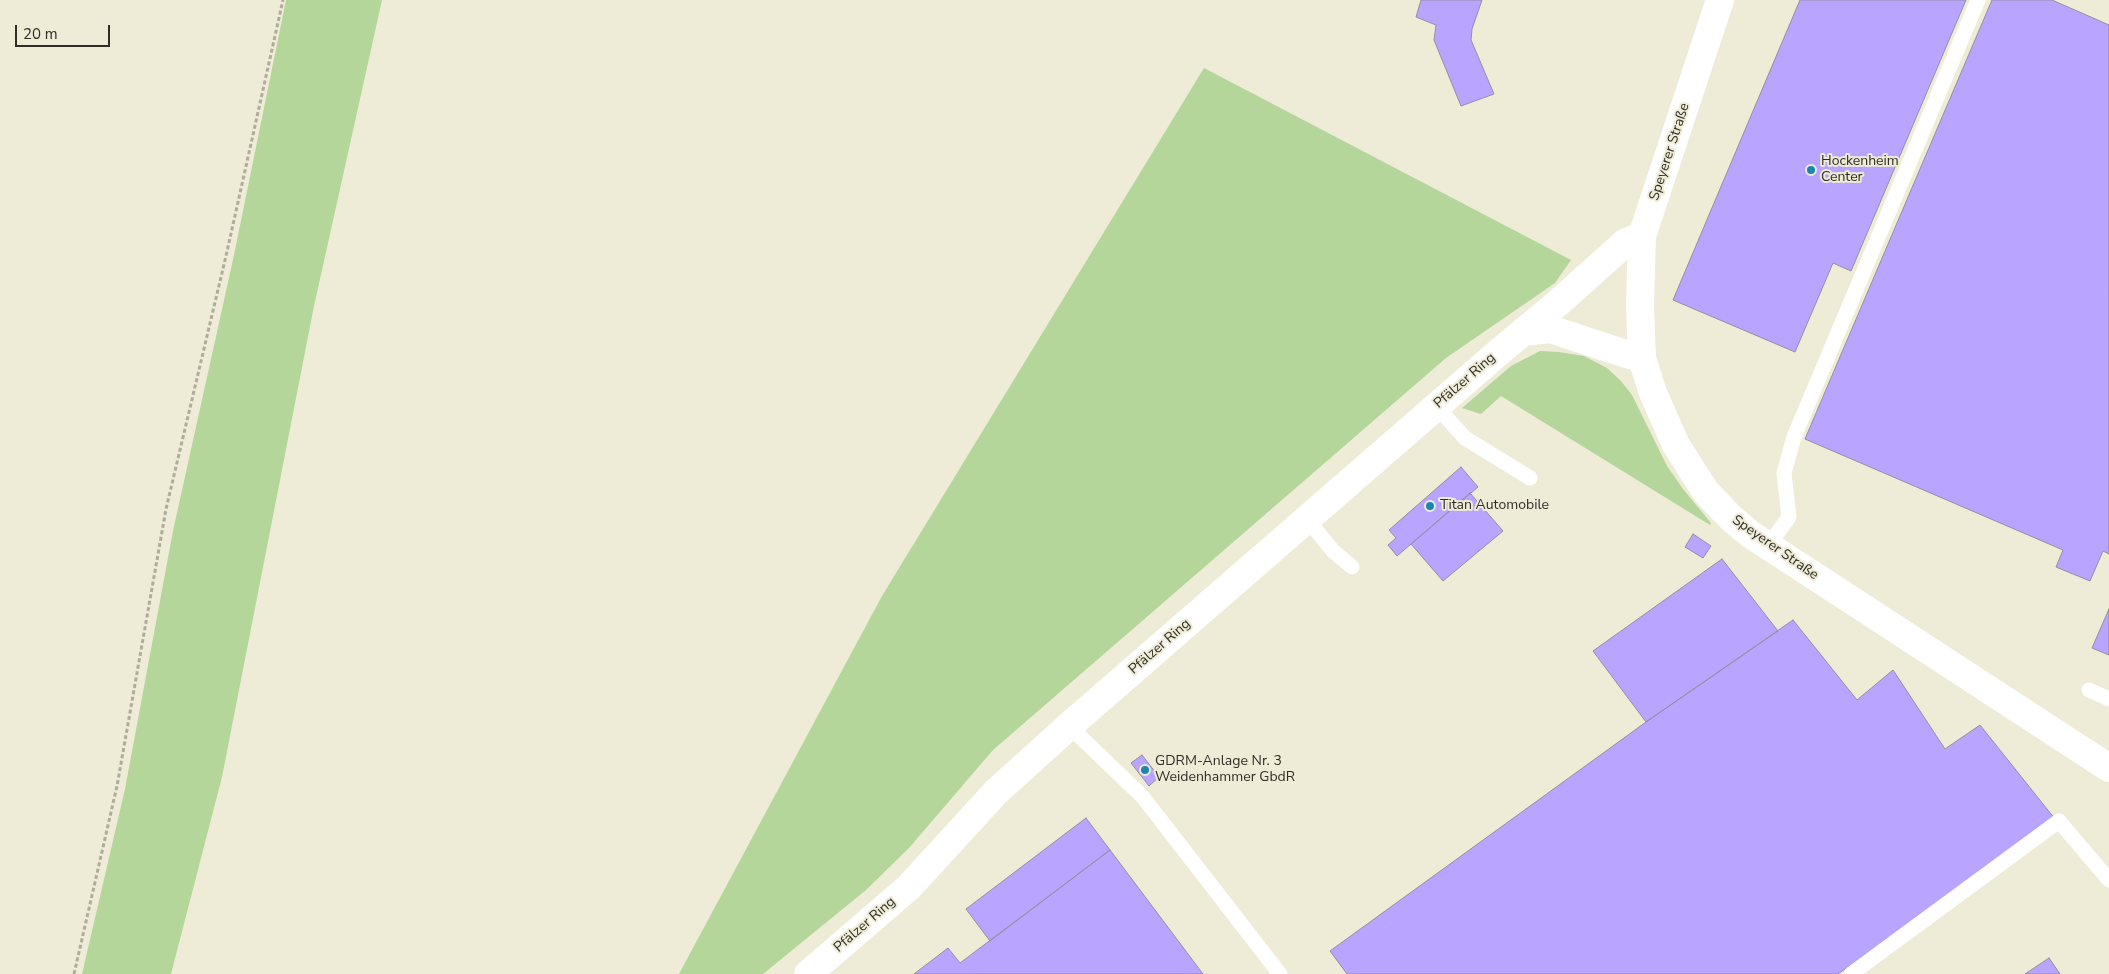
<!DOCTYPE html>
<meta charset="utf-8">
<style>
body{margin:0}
#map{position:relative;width:2109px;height:974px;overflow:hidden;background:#eeebd6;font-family:"Nunito Sans",sans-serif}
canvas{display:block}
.scale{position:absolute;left:15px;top:25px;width:95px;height:22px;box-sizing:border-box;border:2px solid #2f2d26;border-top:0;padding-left:6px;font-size:15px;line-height:18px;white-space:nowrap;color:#2f2d26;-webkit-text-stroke:4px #eeebd6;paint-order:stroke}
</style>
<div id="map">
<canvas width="2109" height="974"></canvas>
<div class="scale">20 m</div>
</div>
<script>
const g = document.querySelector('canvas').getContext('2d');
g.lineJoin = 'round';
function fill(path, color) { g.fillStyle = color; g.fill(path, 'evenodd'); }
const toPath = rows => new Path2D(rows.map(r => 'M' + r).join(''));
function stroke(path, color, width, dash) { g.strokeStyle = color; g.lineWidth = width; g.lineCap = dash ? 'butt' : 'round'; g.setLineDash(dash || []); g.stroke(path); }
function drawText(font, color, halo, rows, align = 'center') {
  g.font = font + ' "Nunito Sans",sans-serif'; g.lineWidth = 4; g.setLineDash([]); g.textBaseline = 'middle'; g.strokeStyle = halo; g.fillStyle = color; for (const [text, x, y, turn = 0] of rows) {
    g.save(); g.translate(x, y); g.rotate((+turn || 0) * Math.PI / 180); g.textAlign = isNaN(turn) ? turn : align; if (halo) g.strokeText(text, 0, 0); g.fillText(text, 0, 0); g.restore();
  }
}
const green = toPath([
 [286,0,382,0,314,306,222,777,171,974,82,974,125,789,173,531,234,255],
 [1204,68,1571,260,1555,283,1446,358,993,750,909,848,866,890,763,974,679,974,882,596],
 [1540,351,1559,352,1584,356,1607,368,1621,381,1632,395,1667,466,1683,489,1711,523,1710,525,1501,396,1481,414,1462,408,1511,366]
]);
const building = toPath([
 [1421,0,1482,0,1472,29,1471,40,1494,94,1461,106,1434,40,1436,25,1416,17,1421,0],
 [1800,0,1966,0,1851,271,1833,263,1795,352,1673,300,1800,0],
 [1992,0,2052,0,2109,25,2109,554,2103,551,2090,581,2056,567,2063,550,1805,439,1992,0],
 [1461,467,1478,487,1397,556,1388,545,1396,538,1389,530,1461,467],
 [1470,493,1503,531,1443,581,1411,544,1470,493],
 [1693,534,1711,546,1703,558,1685,547,1693,534],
 [1722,559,1778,631,1646,722,1593,651,1722,559],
 [2109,609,2109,655,2092,648,2109,609],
 [1793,620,1857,700,1893,670,1945,749,1980,725,2055,819,1838,974,1347,974,1330,951,1646,722,1793,620],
 [1142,755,1159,777,1149,786,1131,763,1142,755],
 [1086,818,1110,850,990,941,966,909,1086,818],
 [1110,850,1203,974,914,974,948,948,960,963,1110,850],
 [2049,958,2060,974,2025,974,2049,958]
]);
const path = toPath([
 [74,974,117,786,166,509,226,256,283,0]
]);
const lane = toPath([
 [1436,406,1465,438,1530,478],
 [1307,519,1333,551,1352,567],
 [1768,546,1789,517,1784,473,1794,437,1978,0],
 [2089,690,2109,699],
 [1069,726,1142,796,1280,974],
 [1851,974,2059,821,2109,880]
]);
const street = toPath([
 [1720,0,1642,236,1640,306,1642,358,1653,393,1676,445,1706,492,1731,518,1750,534,2109,768],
 [1523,332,1550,329,1626,354,1642,358],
 [808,974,909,887,996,792,1069,726,1499,352,1558,303,1626,242,1642,236]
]);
const markers = [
 [1811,170,5,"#1b86ae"],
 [1430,506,5,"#1b86ae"],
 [1145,770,5,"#1b86ae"]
];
const streetNames = [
 ["Speyerer Straße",1670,152,-72],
 ["Pfälzer Ring",1465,381,-41],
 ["Speyerer Straße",1775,548,35],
 ["Pfälzer Ring",1160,647,-41],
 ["Pfälzer Ring",865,925,-41]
];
const poiNames = [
 ["Hockenheim",1821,162],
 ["Center",1821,178],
 ["Titan Automobile",1440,506],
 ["GDRM-Anlage Nr. 3",1155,762],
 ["Weidenhammer GbdR",1155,778]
];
fill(green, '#b4d69b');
fill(building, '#b9a4ff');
stroke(building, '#928fa2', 1);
stroke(path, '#afac9c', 3, [4, 2.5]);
stroke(lane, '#fff', 15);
stroke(street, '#fff', 28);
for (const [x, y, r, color] of markers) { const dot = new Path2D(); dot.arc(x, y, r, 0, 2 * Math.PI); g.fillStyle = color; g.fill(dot); stroke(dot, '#eeebd6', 2); }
drawText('14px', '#2f2d26', '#eeebd6', streetNames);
drawText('14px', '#2f2d26', '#eeebd6', poiNames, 'left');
</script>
